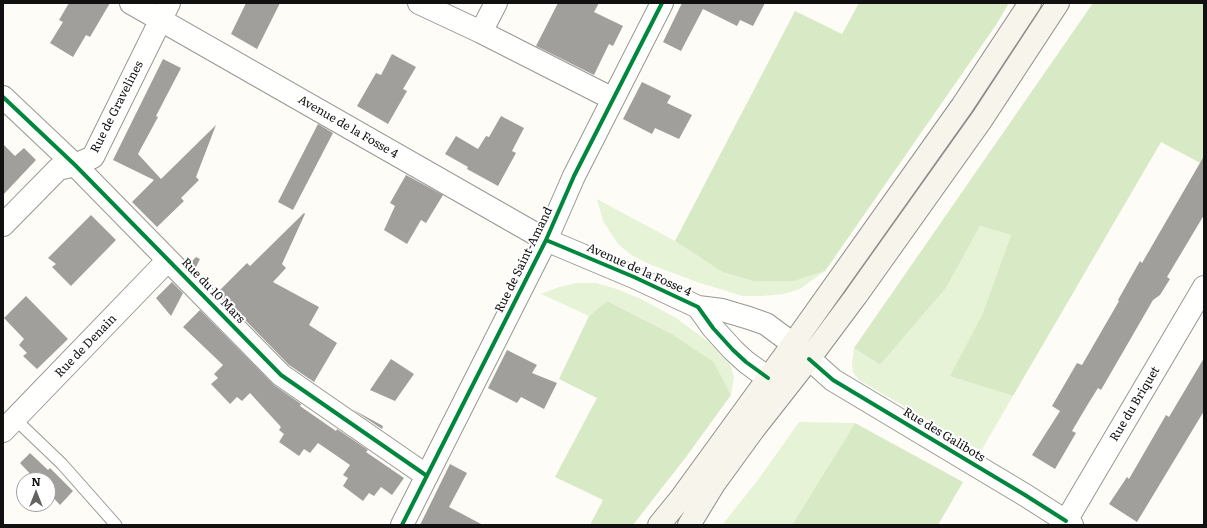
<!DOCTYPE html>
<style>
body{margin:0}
#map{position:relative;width:1207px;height:528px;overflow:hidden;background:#fdfcf7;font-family:Literata,serif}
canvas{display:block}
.frame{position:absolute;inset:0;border:4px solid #111;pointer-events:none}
.north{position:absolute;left:16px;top:472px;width:40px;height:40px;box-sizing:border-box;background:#fff;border:1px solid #a0a0a0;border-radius:50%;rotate:0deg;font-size:11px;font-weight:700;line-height:16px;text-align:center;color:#111}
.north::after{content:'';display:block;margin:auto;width:14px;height:18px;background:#646362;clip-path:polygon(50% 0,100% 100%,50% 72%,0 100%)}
</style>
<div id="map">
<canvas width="1207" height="528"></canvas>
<div class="frame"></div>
<div class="north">N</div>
</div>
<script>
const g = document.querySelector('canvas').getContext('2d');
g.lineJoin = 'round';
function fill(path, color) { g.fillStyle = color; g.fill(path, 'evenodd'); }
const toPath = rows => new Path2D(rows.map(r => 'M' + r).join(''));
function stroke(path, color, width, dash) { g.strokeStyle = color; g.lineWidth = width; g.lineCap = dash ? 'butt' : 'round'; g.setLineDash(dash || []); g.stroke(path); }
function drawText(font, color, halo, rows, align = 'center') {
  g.font = font + ' Literata,serif'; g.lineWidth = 4; g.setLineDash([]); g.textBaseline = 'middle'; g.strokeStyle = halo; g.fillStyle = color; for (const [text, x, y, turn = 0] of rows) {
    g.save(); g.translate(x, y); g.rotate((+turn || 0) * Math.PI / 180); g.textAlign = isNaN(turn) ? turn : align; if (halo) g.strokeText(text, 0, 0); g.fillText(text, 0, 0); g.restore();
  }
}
const green = toPath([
 [597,199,675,241,722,272,753,281,793,281,825,271,800,289,783,294,762,296,743,296,700,283,649,264,631,255,618,244,603,221],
 [980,226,1011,235,982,315,951,376,1013,396,981,451,859,380,853,372,852,363,854,348,880,365,946,288],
 [577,283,596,283,617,289,641,299,676,318,710,343,731,366,734,378,731,395,714,362,672,334,607,301,589,316,541,294,559,287],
 [799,422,855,423,792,525,722,525,758,480]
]);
const forest = toPath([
 [859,3,1009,3,996,25,825,271,794,281,753,281,722,272,675,241,795,11,842,34],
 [1093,3,1204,3,1204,165,1161,142,1013,396,950,376,982,315,1011,235,980,226,946,288,880,365,854,348],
 [607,301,672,334,714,362,731,395,686,457,633,525,590,525,603,500,555,477,597,398,559,379,589,316],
 [855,423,963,482,938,525,792,525]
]);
const building = toPath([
 [69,3,110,3,90,37,86,35,73,57,50,43,63,22,59,20],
 [246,3,280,3,257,49,231,34],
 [558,3,599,3,594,12,623,26,613,46,609,44,594,75,536,46],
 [682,3,765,3,753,26,740,20,737,26,703,9,681,51,663,42],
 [392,54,416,67,403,89,407,91,388,124,357,106,376,73,381,75],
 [163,59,181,68,156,116,158,117,138,154,161,179,216,125,196,177,199,180,181,198,184,201,157,227,132,202,154,180,113,160],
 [642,82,671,96,667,103,692,115,679,139,655,128,652,134,623,119],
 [501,116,524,128,512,151,516,153,498,186,467,169,468,167,445,154,456,136,478,149,486,136,489,137],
 [318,124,333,133,293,210,278,202],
 [3,144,15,156,24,148,36,160,3,195],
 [1204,156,1204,215,1167,277,1170,279,1160,295,1153,300,1101,390,1098,388,1088,404,1072,431,1076,433,1055,469,1032,455,1060,411,1052,406,1077,363,1082,365,1119,301,1118,300,1140,261,1142,263],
 [406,175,443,195,426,223,421,220,407,244,384,230,395,206,390,203],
 [304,213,305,214,282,264,286,268,273,282,319,307,309,325,337,343,314,382,289,365,218,292,247,263,250,266],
 [91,215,116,240,71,286,52,267,56,264,48,258],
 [196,257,200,259,195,269,189,264],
 [172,282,183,293,171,316,156,298],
 [26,296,68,339,37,369,23,356,27,353,19,345,24,339,4,318],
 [200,310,274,385,301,404,300,406,336,431,337,429,368,450,366,452,404,478,392,495,381,487,374,496,369,493,363,501,343,486,348,478,343,475,350,465,318,443,310,453,304,449,299,456,279,442,284,434,279,430,281,427,250,393,242,401,237,397,230,404,211,384,218,378,214,374,223,365,183,327],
 [507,350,537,365,532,373,557,383,544,409,521,397,517,403,488,388],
 [1204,358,1204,411,1137,522,1109,504,1127,477,1129,479,1166,415,1169,417],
 [391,359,414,374,395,401,370,390],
 [352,409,383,426,382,429],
 [30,453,48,470,50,468,73,491,60,505,48,492,48,480,36,480,20,463],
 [450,464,467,473,449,507,483,525,420,525]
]);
const lane = toPath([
 [15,419,62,464,116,525]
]);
const street = toPath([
 [131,3,546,240,634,277,698,307,722,310,749,318,766,324,793,344,833,380,1025,495,1072,525],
 [419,3,481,32,613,99],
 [481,32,496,3],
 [3,97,75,165,281,375,427,476],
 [3,225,58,169,75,165,93,157,169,3],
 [698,307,713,328,733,350,746,362,768,378,785,388],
 [3,431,168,260],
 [1066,521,1204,287],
 [402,525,546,240,574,176,662,3]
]);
const secondary = toPath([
 [659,525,681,498,793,344,962,106,1030,3],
 [689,525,714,484,754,429,809,359,856,296,982,119,1058,3]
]);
const cycleway = toPath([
 [3,97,75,165,281,375,427,476],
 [546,240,634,277,698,307,713,328,733,350,746,362,768,378],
 [809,359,833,380,1025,495,1066,521],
 [402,525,546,240,574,176,662,3]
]);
const streetNames = [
 ["Rue de Gravelines",117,107,-63],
 ["Avenue de la Fosse 4",348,127,30],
 ["Rue de Saint-Amand",524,260,-64],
 ["Avenue de la Fosse 4",639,270,24],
 ["Rue du 10 Mars",213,291,46],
 ["Rue de Denain",86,346,-46],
 ["Rue du Briquet",1135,404,-59],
 ["Rue des Galibots",944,435,31]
];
fill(green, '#e7f3d7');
fill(forest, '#d8eac5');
fill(building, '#a19f9c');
stroke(lane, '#979795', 13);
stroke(street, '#979795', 24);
stroke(secondary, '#8e8d8b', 24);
stroke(lane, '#fffffe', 11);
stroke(street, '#fffffe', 22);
stroke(secondary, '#f6f4eb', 22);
stroke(cycleway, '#00873e', 4);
drawText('12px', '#111', '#fff', streetNames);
</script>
